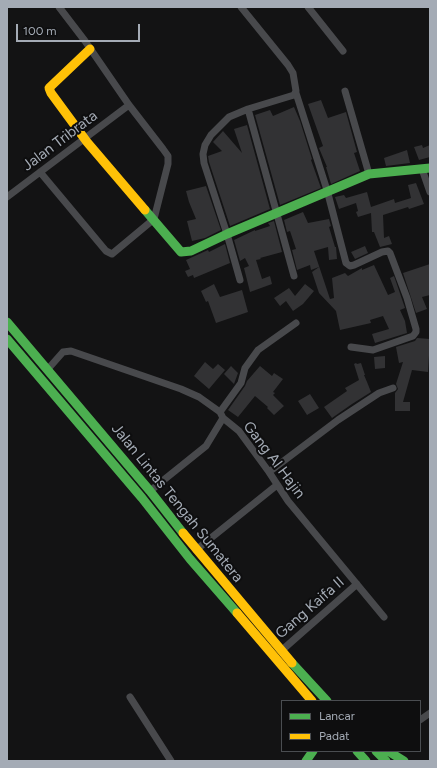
<!DOCTYPE html>
<style>
body{margin:0}
#map{position:relative;width:437px;height:768px;overflow:hidden;background:#131314;font-family:Figtree,sans-serif}
canvas{display:block}
.frame{position:absolute;inset:0;border:8px solid #a4abb5;pointer-events:none}
.legend{position:absolute;left:281px;top:700px;width:140px;height:52px;box-sizing:border-box;background:#0e0e0f;border:1px solid #4a4d51;margin:0;padding:5px 7px;list-style:none;font-size:12px;color:#a4abb5}
.legend li{display:flex;align-items:center;gap:8px;height:20px}
.legend b{width:20px;border:1px solid #4a4d51}
.scale{position:absolute;left:16px;top:24px;width:124px;height:18px;box-sizing:border-box;border:2px solid #a4abb5;border-top:0;padding-left:5px;font-size:12px;line-height:14px;white-space:nowrap;color:#a4abb5;-webkit-text-stroke:3px #0e0e0f;paint-order:stroke}
</style>
<div id="map">
<canvas width="437" height="768"></canvas>
<div class="frame"></div>
<ul class="legend">
<li><b style="height:5px;background:#4caf50"></b>Lancar</li>
<li><b style="height:5px;background:#ffc107"></b>Padat</li>
</ul>
<div class="scale">100 m</div>
</div>
<script>
const g = document.querySelector('canvas').getContext('2d');
g.lineJoin = 'round';
function fill(path, color) { g.fillStyle = color; g.fill(path, 'evenodd'); }
const toPath = rows => new Path2D(rows.map(r => 'M' + r).join(''));
function stroke(path, color, width, dash) { g.strokeStyle = color; g.lineWidth = width; g.lineCap = dash ? 'butt' : 'round'; g.setLineDash(dash || []); g.stroke(path); }
function drawText(font, color, halo, rows, align = 'center') {
  g.font = font + ' Figtree,sans-serif'; g.lineWidth = 4; g.setLineDash([]); g.textBaseline = 'middle'; g.strokeStyle = halo; g.fillStyle = color; for (const [text, x, y, turn = 0] of rows) {
    g.save(); g.translate(x, y); g.rotate((+turn || 0) * Math.PI / 180); g.textAlign = isNaN(turn) ? turn : align; if (halo) g.strokeText(text, 0, 0); g.fillText(text, 0, 0); g.restore();
  }
}
const building = toPath([
 [321,100,328,118,346,112,357,152,354,153,360,171,331,184,326,167,327,167,319,148,323,146,308,104],
 [294,107,300,121,312,159,311,160,321,188,280,205,255,115,270,110,273,116],
 [247,125,270,209,230,226,209,162,208,156,222,151,213,142,223,131,242,153,234,129],
 [422,145,423,148,430,145,430,157,419,160,414,147],
 [407,150,410,163,386,166,384,158],
 [416,183,424,204,409,209,408,207,383,215,384,238,389,236,392,244,380,247,374,232,372,232,371,213,358,217,356,212,358,211,356,203,339,209,335,197,344,195,346,198,367,192,371,207,394,199,395,203,411,198,408,185],
 [206,186,221,230,205,238,192,241,187,221,196,219,189,202,186,191],
 [303,212,308,223,329,219,331,226,329,227,335,247,336,247,337,259,329,260,328,247,314,251,330,299,334,298,332,278,345,273,348,276,362,268,362,270,374,265,388,295,395,292,390,278,394,276,405,308,400,310,405,321,407,333,375,343,372,334,389,329,383,316,370,320,371,323,340,330,336,311,319,293,312,272,319,267,311,270,310,265,297,270,292,250,296,249,290,231,287,232,284,220],
 [274,221,282,252,260,258,261,259,256,260,262,279,270,276,272,284,250,292,244,268,249,266,245,258,240,261,234,240,255,230,255,231,270,226,268,223],
 [225,244,230,263,194,278,193,275,188,277,185,271,190,269,186,260,208,250,209,252],
 [365,246,368,253,355,259,351,252],
 [430,264,430,295,422,297,427,309,416,313,403,273],
 [214,284,220,297,242,290,248,312,216,323,208,301,206,302,201,291],
 [305,284,314,291,303,304,293,311,286,301,280,306,274,298,289,288,295,296],
 [417,338,430,339,428,372,412,370,403,402,410,402,410,411,395,411,395,393,398,389,396,384,403,362,399,363,396,347,415,341],
 [385,356,385,368,375,369,374,357],
 [205,362,213,369,218,364,225,370,209,389,194,376],
 [356,363,357,364,361,363,365,375,364,375,367,382,371,392,352,404,332,418,324,407,347,391,345,388,359,380,354,364],
 [231,366,238,373,234,384,224,374],
 [260,366,272,376,274,373,283,379,273,392,275,393,273,395,284,406,274,415,267,408,268,407,255,396,238,417,228,410,245,386,247,381],
 [310,394,319,408,307,415,298,401]
]);
const street = toPath([
 [308,7,343,51],
 [345,91,369,174],
 [296,93,327,190,346,263,350,266,354,265,382,252,388,251,390,253,407,298,416,329,416,332,413,336,373,350,351,347],
 [248,109,294,276],
 [422,169,430,192],
 [40,172,106,251,112,254,154,219,168,164,168,156,163,149,129,105,85,41,59,7],
 [7,197,129,105],
 [240,280,227,234,204,163,203,154,205,145,211,135,229,117,248,109,294,95,296,91,293,73,288,65,241,7],
 [48,369,63,352,71,351,181,389,199,397,220,412,223,418,239,431,269,472,288,501,384,617],
 [220,412,241,383,245,368,258,350,296,323],
 [269,472,338,420,379,393,393,388],
 [150,491,206,446,223,418],
 [196,550,277,485],
 [281,651,357,584],
 [130,697,171,761],
 [420,720,430,713]
]);
const fast = toPath([
 [145,210,181,252,191,251,227,234,369,174,430,168],
 [7,322,150,491,183,533],
 [7,339,142,498,190,559,237,613],
 [292,663,327,701],
 [357,751,366,761],
 [376,751,386,761],
 [388,751,404,761],
 [306,761,313,751]
]);
const slow = toPath([
 [90,49,49,88,51,93,87,142,145,210],
 [183,533,292,663],
 [237,613,312,701]
]);
const streetNames = [
 ["Jalan Tribrata",60,141,-37],
 ["Gang Al Hajin",274,460,53],
 ["Jalan Lintas Tengah Sumatera",177,503,51],
 ["Gang Kaifa II",310,608,-41]
];
fill(building, '#323234');
stroke(street, '#48494c', 7);
stroke(fast, '#4caf50', 9);
stroke(slow, '#ffc107', 9);
drawText('15px', '#a4abb5', '#0e0e0f', streetNames);
</script>
